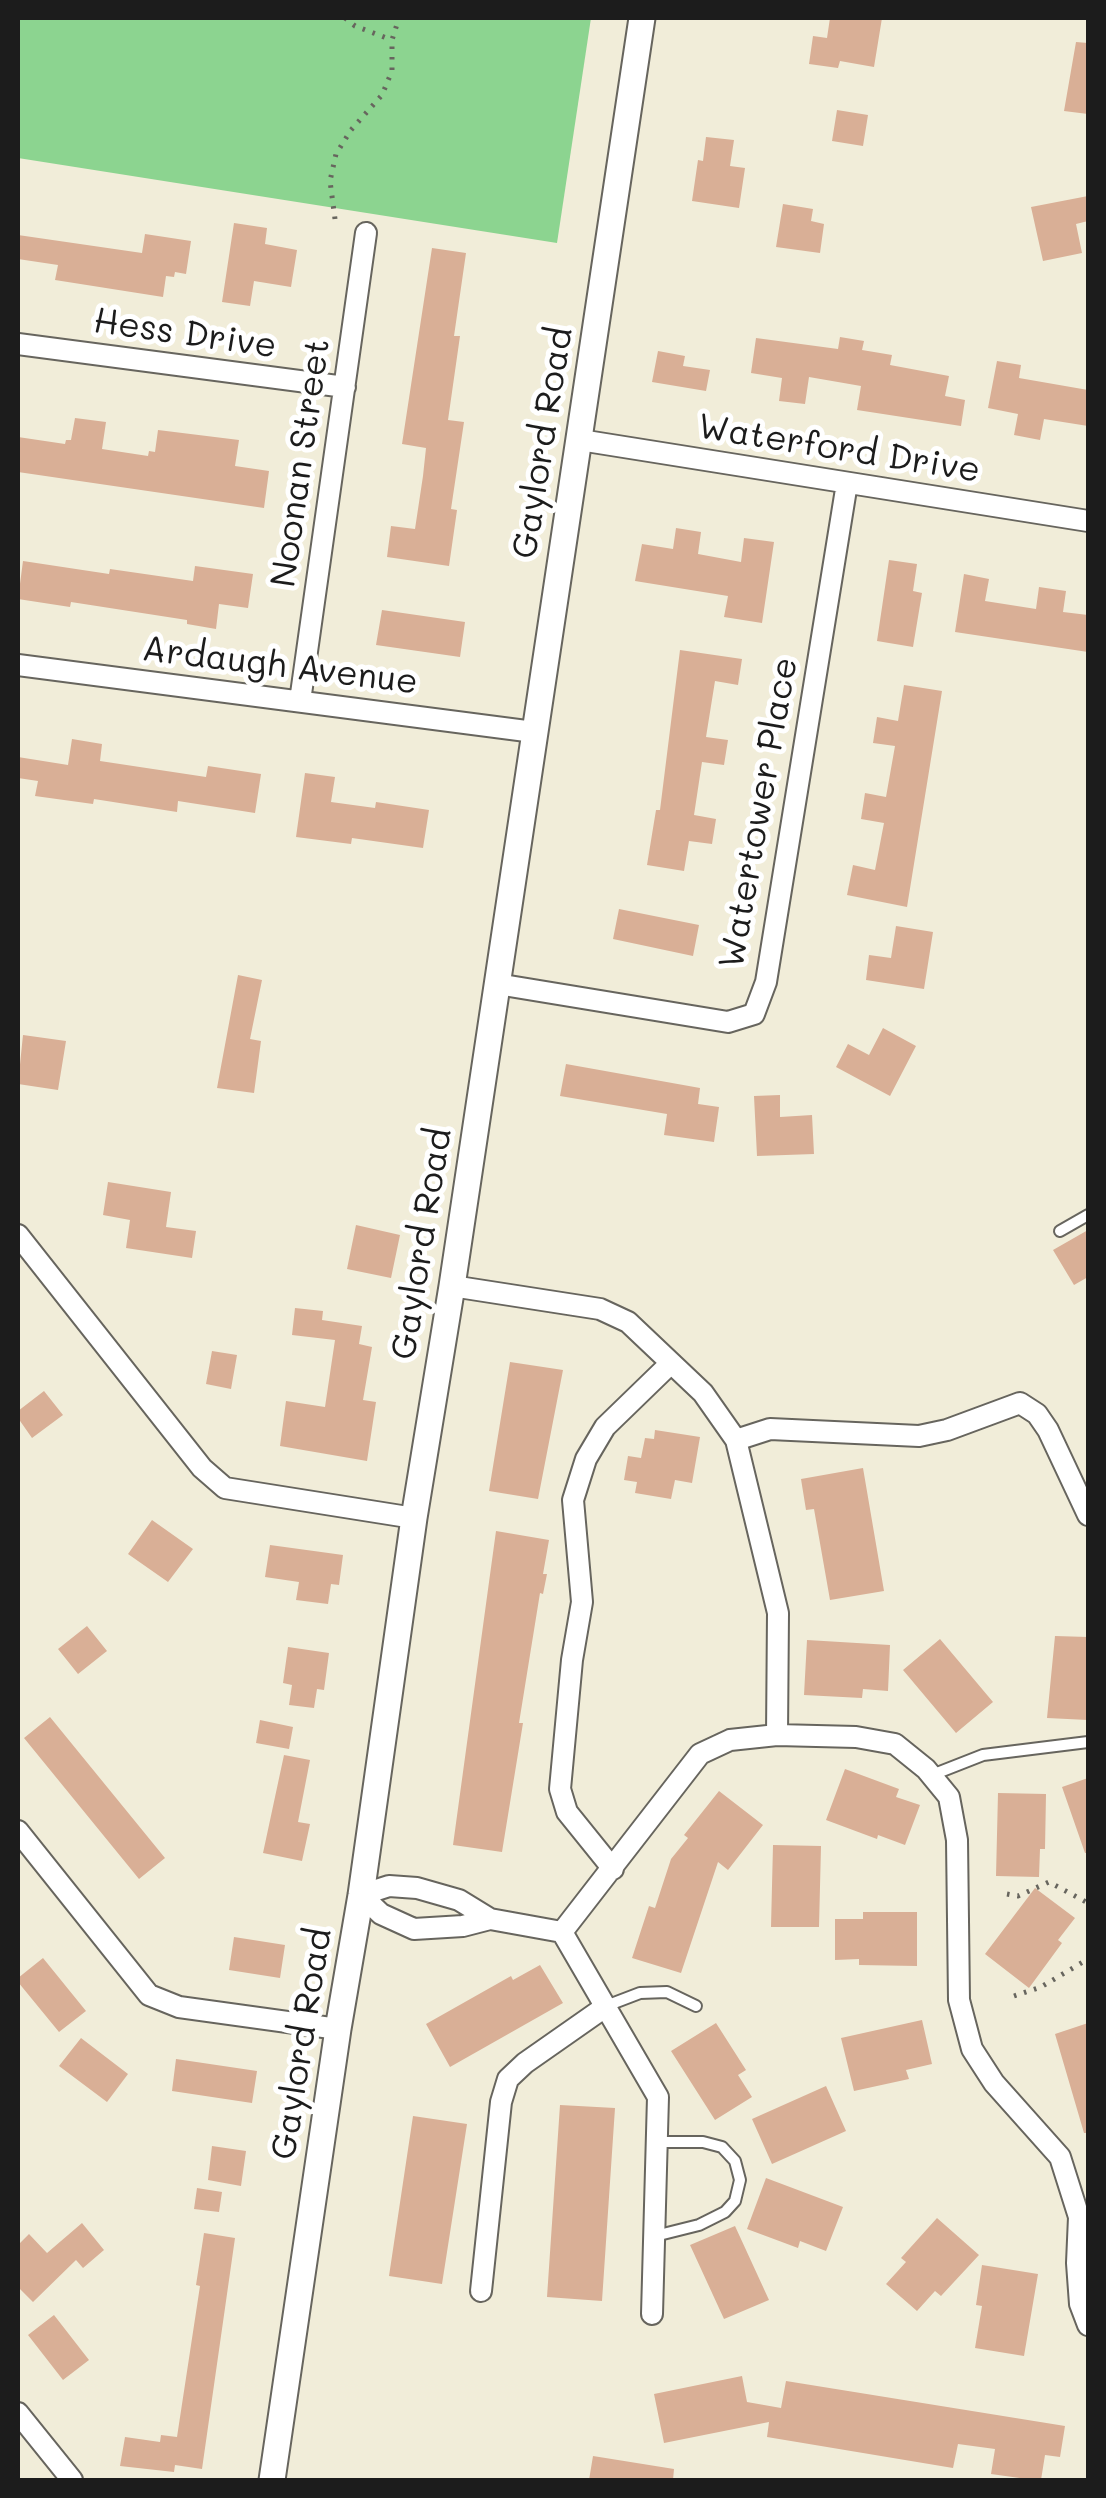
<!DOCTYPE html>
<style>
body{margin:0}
#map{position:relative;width:1106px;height:2498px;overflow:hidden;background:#f1edd9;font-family:Mali,sans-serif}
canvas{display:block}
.frame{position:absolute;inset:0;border:20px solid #1c1c1c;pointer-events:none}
</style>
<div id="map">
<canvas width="1106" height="2498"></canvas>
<div class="frame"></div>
</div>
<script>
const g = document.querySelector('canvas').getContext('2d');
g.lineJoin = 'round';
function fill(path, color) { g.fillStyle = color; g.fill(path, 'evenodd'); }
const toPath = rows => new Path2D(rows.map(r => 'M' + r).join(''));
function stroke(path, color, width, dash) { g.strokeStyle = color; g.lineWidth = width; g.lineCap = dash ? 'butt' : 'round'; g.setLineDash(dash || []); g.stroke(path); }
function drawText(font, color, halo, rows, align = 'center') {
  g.font = font + ' Mali,sans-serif'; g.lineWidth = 10; g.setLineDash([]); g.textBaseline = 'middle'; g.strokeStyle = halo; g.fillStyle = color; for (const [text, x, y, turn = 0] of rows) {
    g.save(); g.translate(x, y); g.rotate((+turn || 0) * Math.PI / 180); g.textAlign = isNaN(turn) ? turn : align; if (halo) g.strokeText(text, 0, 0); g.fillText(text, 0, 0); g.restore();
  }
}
const green = toPath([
 [18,18,591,18,557,243,18,158]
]);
const building = toPath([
 [830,18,882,18,874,67,840,61,838,68,809,64,813,36,827,38],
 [1076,42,1088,43,1088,114,1064,111],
 [837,110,868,115,863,146,832,141],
 [706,137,734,140,730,166,745,168,739,208,692,201,698,160,703,161],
 [1088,196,1088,221,1076,224,1082,253,1043,261,1031,207],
 [783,204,813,209,811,221,824,224,820,253,776,247],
 [234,223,267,228,265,244,297,250,291,287,254,281,250,306,222,302],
 [145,234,191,241,186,274,175,272,174,277,166,276,163,297,55,280,58,265,18,259,18,235,142,253],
 [432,248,466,253,454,336,460,336,448,420,464,422,451,509,457,510,449,566,387,557,391,526,415,529,423,476,426,448,402,444],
 [840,337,864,341,862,350,892,355,890,365,949,376,945,396,965,400,961,426,857,410,861,386,809,377,805,404,779,401,782,378,751,373,756,338,838,349],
 [658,351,685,356,683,366,710,370,706,391,652,382],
 [997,361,1021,365,1019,378,1088,390,1088,426,1044,419,1040,440,1014,435,1018,414,988,408],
 [75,418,106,422,102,449,148,456,149,451,155,452,158,430,239,440,235,466,269,471,264,508,18,472,18,437,65,444,66,440,71,440],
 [676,528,701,532,698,554,741,562,744,538,774,542,762,623,724,617,728,596,635,581,642,544,673,549],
 [889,560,917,564,913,591,922,593,913,647,877,641],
 [23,561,109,574,110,569,193,581,195,566,253,574,248,608,219,604,216,629,187,624,187,620,71,602,70,607,18,599],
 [964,574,989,579,985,601,1036,609,1039,587,1066,591,1063,612,1088,615,1088,652,955,632],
 [382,610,465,622,460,657,376,645],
 [680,650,742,659,738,685,715,681,706,737,728,740,724,765,702,762,694,815,716,819,712,844,689,841,684,871,647,865,656,810,660,810],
 [904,685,942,691,907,907,847,895,853,865,875,870,884,823,861,819,865,793,886,797,895,746,873,743,877,717,898,721],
 [72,739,102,744,100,761,206,777,208,766,261,774,255,813,178,801,177,812,94,799,93,804,35,796,38,781,18,778,18,757,68,765],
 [305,773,335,777,331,802,375,808,376,802,429,810,423,848,352,838,351,844,296,837],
 [619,909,699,925,693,956,613,939],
 [896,926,933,932,924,989,866,980,869,955,891,958],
 [238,975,262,980,250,1039,261,1041,254,1093,217,1088],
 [883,1028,916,1046,890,1096,836,1067,848,1044,869,1055],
 [23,1035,66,1041,58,1090,18,1084],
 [566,1064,700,1088,698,1104,719,1107,714,1142,664,1135,667,1114,560,1096],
 [780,1095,780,1117,812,1115,814,1154,757,1156,754,1096],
 [108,1182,171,1192,166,1227,196,1231,192,1258,126,1248,130,1220,103,1215],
 [356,1225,400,1235,391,1278,347,1269],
 [1088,1230,1088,1277,1074,1285,1053,1250],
 [295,1308,323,1311,322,1320,362,1326,359,1344,372,1347,363,1400,376,1402,367,1461,280,1446,286,1401,325,1407,335,1340,292,1335],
 [212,1351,237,1355,231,1389,206,1384],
 [510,1362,563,1370,538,1499,489,1491],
 [44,1391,63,1415,32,1438,18,1418,18,1411],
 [655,1430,700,1437,692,1483,675,1480,671,1499,635,1493,637,1482,624,1480,628,1456,641,1458,645,1438,654,1439],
 [863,1468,884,1591,830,1600,814,1509,806,1510,801,1479],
 [152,1520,193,1549,168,1582,128,1554],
 [496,1531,549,1540,543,1574,547,1574,543,1594,540,1593,519,1723,523,1723,502,1852,453,1845],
 [270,1545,343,1555,339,1585,331,1584,328,1604,296,1600,299,1582,265,1577],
 [87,1626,107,1651,78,1674,58,1649],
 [1055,1636,1088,1637,1088,1720,1047,1718],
 [940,1639,993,1702,956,1733,903,1670],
 [807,1640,890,1645,888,1691,863,1689,862,1698,804,1695],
 [288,1647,329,1653,324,1690,317,1689,314,1708,289,1705,292,1685,283,1683],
 [50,1717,165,1858,139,1879,24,1738],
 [260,1720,293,1727,289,1749,256,1743],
 [284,1755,310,1760,298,1822,310,1824,302,1861,263,1853],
 [845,1769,899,1789,896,1797,920,1805,905,1845,878,1835,877,1839,826,1820],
 [1088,1778,1088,1853,1085,1853,1062,1787],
 [719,1791,763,1825,728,1870,718,1862,681,1973,632,1958,649,1906,655,1908,671,1859,688,1838,684,1835],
 [998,1793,1046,1794,1045,1849,1040,1849,1039,1877,996,1876],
 [773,1845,821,1846,819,1927,771,1927],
 [1035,1888,1075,1918,1058,1940,1062,1943,1029,1988,985,1954],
 [863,1912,917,1912,917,1966,859,1965,859,1959,835,1960,835,1919,863,1919],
 [234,1937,285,1945,280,1978,229,1970],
 [43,1958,86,2011,59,2032,18,1982,18,1978],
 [540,1965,563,2003,450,2067,426,2024,511,1976,513,1980],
 [922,2020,932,2064,906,2070,909,2079,854,2091,841,2038],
 [716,2023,746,2070,738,2075,752,2097,715,2120,671,2051],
 [1088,2023,1088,2133,1084,2133,1055,2034],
 [81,2038,128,2074,107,2102,59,2066],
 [176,2059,257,2071,252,2103,172,2091],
 [826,2086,846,2131,772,2164,752,2119],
 [560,2105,615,2108,602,2301,547,2297],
 [413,2116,467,2124,442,2284,389,2276],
 [212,2146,246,2151,241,2186,208,2180],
 [766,2178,843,2207,826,2251,800,2241,798,2248,747,2229],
 [197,2188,222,2192,219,2212,194,2209],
 [937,2218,979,2255,941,2296,935,2291,917,2311,886,2284,906,2262,901,2258],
 [82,2223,104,2250,83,2268,76,2260,33,2302,18,2287,18,2245,29,2234,47,2253],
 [735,2226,769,2300,724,2319,690,2245],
 [204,2233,235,2238,202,2469,175,2465,174,2472,120,2466,125,2437,160,2442,161,2435,177,2437,200,2286,196,2285],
 [982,2265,1038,2274,1024,2356,975,2348,982,2306,976,2305],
 [54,2315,89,2360,63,2380,28,2335],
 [742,2376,747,2402,781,2408,786,2381,1065,2426,1060,2457,1045,2455,1041,2480,1034,2480,991,2474,995,2449,958,2444,953,2468,767,2437,769,2422,664,2443,654,2394],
 [593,2456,674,2469,673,2480,589,2480]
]);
const path = toPath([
 [345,18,355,26,392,40],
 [335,219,330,181,336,154,351,130,382,95,392,71,392,40,399,18],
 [1007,1894,1018,1896,1049,1882,1088,1903],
 [1014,1996,1041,1987,1088,1959]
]);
const service = toPath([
 [1060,1231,1088,1215],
 [932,1775,983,1755,1088,1742],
 [606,2006,640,1993,667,1992,696,2006],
 [655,2236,699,2225,725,2212,735,2201,740,2180,735,2161,722,2147,703,2142,659,2142]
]);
const minor = toPath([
 [18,344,345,387],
 [580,440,1088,521],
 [18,665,534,732],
 [300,701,366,233],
 [497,984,728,1022,754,1014,766,982,847,483],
 [18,1235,202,1468,225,1488,414,1518],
 [452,1286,600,1309,628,1322,703,1393,736,1440,778,1613,777,1735],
 [736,1440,770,1429,919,1436,947,1430,1020,1403,1037,1414,1048,1430,1088,1515],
 [18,1831,149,1995,179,2007,338,2029],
 [613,1869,567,1812,560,1789,572,1660,582,1602,573,1500,586,1459,605,1427,671,1363],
 [490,1919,463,1926,414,1929,381,1914,361,1895,389,1886,417,1888,459,1900,490,1919,562,1932,700,1754,730,1740,777,1735,856,1737,895,1744,926,1769,949,1797,957,1840,959,2000,972,2049,994,2083,1060,2157,1079,2217,1077,2263,1080,2304,1088,2325],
 [562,1932,658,2097,652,2314],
 [481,2291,501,2102,508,2079,525,2063,605,2007],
 [18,2413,72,2480]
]);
const tertiary = toPath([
 [272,2480,338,2029,361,1895,414,1518,452,1286,642,18]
]);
const streetNames = [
 ["Hess Drive",185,334,8],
 ["Gaylord Road",543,443,-81],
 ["Waterford Drive",839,449,9],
 ["Noonan Street",301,463,-82],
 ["Ardaugh Avenue",280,666,7],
 ["Watertower Place",759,813,-80],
 ["Gaylord Road",422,1244,-81],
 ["Gaylord Road",302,2044,-81]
];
fill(green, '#8cd490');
fill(building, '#d9af96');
stroke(service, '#67655e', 14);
stroke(minor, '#67655e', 24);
stroke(tertiary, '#67655e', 29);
stroke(path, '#67655e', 5, [2.5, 8]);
stroke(service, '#fff', 10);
stroke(minor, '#fff', 20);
stroke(tertiary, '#fff', 25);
drawText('35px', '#1c1c1c', '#fff', streetNames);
</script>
